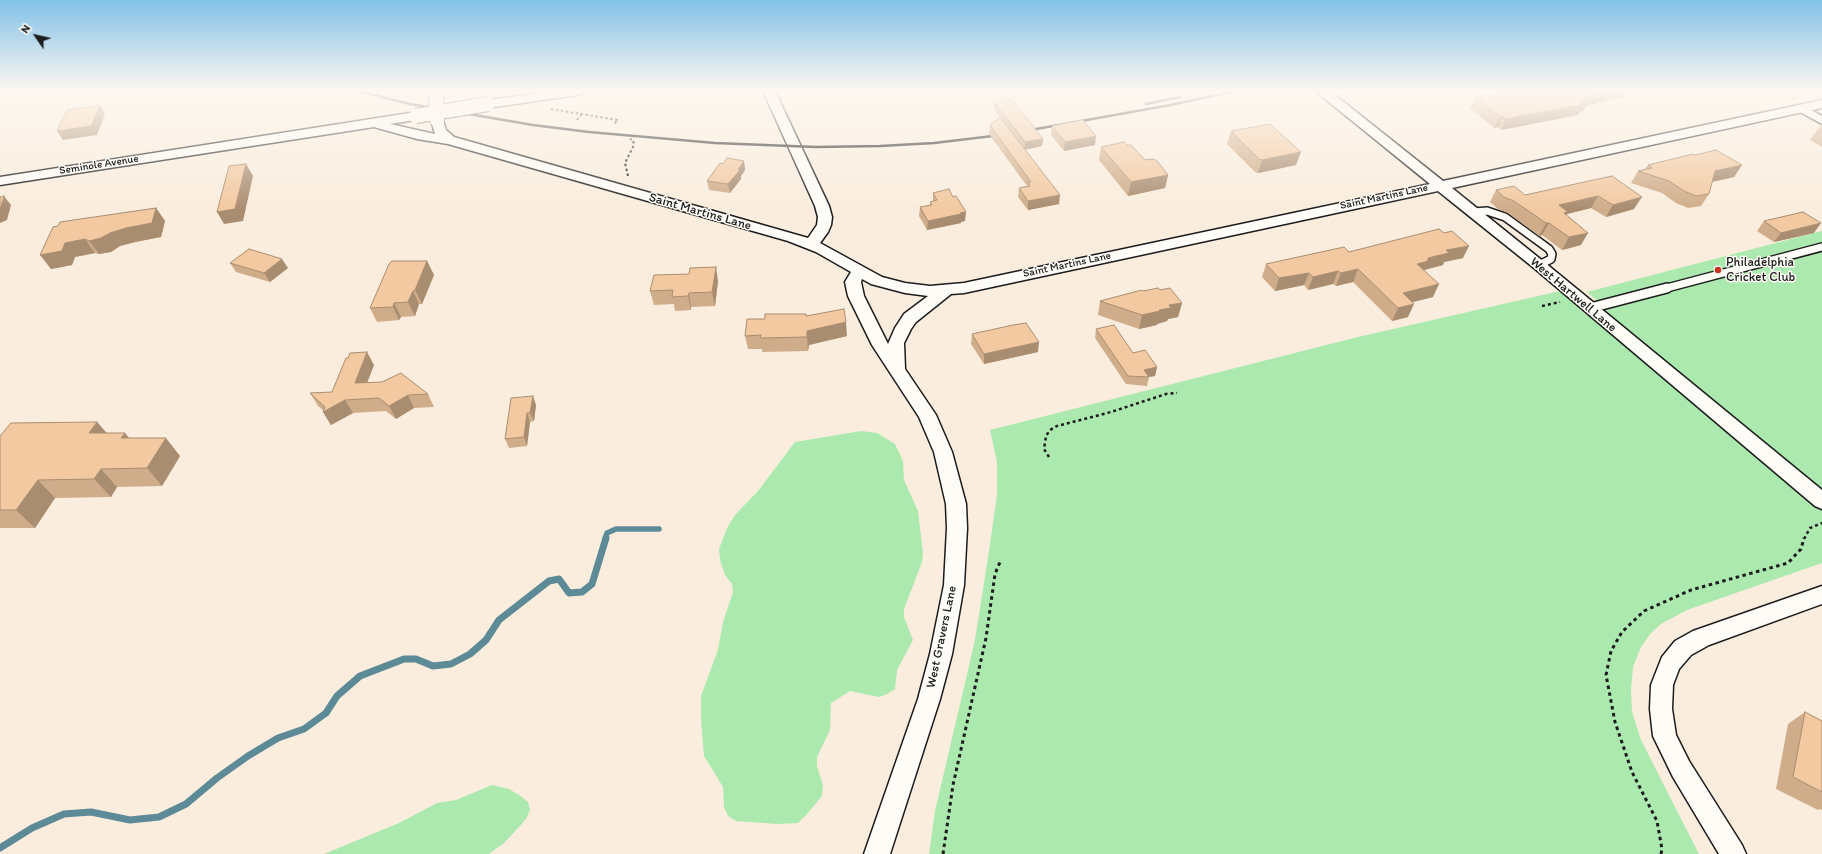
<!DOCTYPE html>
<style>
body{margin:0}
#map{position:relative;width:1822px;height:854px;overflow:hidden;background:#faeddd;font-family:Itim,sans-serif}
canvas{display:block}
.north{position:absolute;left:16px;top:16px;width:40px;height:40px;-webkit-text-stroke:3px #fdfcf7;paint-order:stroke;rotate:304deg;font-size:11px;font-weight:700;line-height:16px;text-align:center;color:#1c1c1c}
.north::after{content:'';display:block;margin:auto;width:14px;height:18px;background:#1c1c1c;clip-path:polygon(50% 0,100% 100%,50% 72%,0 100%)}
</style>
<div id="map">
<canvas width="1822" height="854"></canvas>
<div class="north">N</div>
</div>
<script>
const g = document.querySelector('canvas').getContext('2d');
g.lineJoin = 'round';
function fill(path, color) { g.fillStyle = color; g.fill(path, 'evenodd'); }
const toPath = rows => new Path2D(rows.map(r => 'M' + r).join(''));
function stroke(path, color, width, dash) { g.strokeStyle = color; g.lineWidth = width; g.lineCap = dash ? 'butt' : 'round'; g.setLineDash(dash || []); g.stroke(path); }
function drawText(font, color, halo, rows, align = 'center') {
  g.font = font + ' Itim,sans-serif'; g.lineWidth = 3; g.setLineDash([]); g.textBaseline = 'middle'; g.strokeStyle = halo; g.fillStyle = color; for (const [text, x, y, turn = 0] of rows) {
    g.save(); g.translate(x, y); g.rotate((+turn || 0) * Math.PI / 180); g.textAlign = isNaN(turn) ? turn : align; if (halo) g.strokeText(text, 0, 0); g.fillText(text, 0, 0); g.restore();
  }
}
const green = toPath([
 [1822,231,1822,563,1687,610,1661,624,1651,633,1641,647,1633,667,1631,691,1632,712,1641,740,1699,854,929,854,935,811,975,640,989,551,997,495,997,462,990,430,1358,337,1560,291,1586,315,1608,310,1587,292],
 [861,431,877,433,895,444,903,461,904,480,918,511,923,554,922,562,904,609,904,617,913,640,897,670,895,689,887,694,879,697,850,691,831,703,830,730,817,757,817,766,823,785,822,796,807,814,798,823,777,824,736,821,728,816,724,807,723,787,704,756,701,719,701,696,718,650,723,622,733,592,732,584,725,575,720,560,719,549,727,528,735,515,758,491,795,442],
 [492,785,509,789,522,797,528,802,530,810,526,819,519,827,504,843,489,854,324,854,399,823,437,803,456,800]
]);
const streamFar1 = toPath([
 [605,539,607,533,616,529,659,529]
]);
const stream = toPath([
 [0,848,32,828,64,814,91,812,130,820,159,817,186,804,217,778,248,756,278,738,304,729,326,713,337,696,360,676,404,659,416,659,433,666,451,664,470,654,486,640,499,620,549,581,559,579,569,593,582,592,592,584,606,538]
]);
const pathFar2 = toPath([
 [551,109,618,120,614,124],
 [577,120,581,115],
 [628,176,625,163,634,145,633,140,630,139]
]);
const pathFar1 = toPath([
 [1542,306,1560,302],
 [1049,457,1044,449,1046,436,1050,430,1057,426,1111,412,1166,394,1177,393],
 [1804,539,1810,528,1822,523]
]);
const path = toPath([
 [943,854,953,785,986,638,995,574,1000,562],
 [1661,854,1662,849,1657,821,1632,772,1615,722,1606,675,1611,651,1622,632,1644,611,1691,590,1788,563,1801,549,1804,538]
]);
const serviceFar1 = toPath([
 [1802,109,1822,120],
 [1474,212,1487,211,1505,217,1549,249,1552,254,1551,259,1539,265],
 [1663,289,1822,247]
]);
const service = toPath([
 [1590,308,1667,288]
]);
const minor = toPath([
 [555,91,583,91,581,94,577,95,488,108,484,107,482,104,484,101,488,100,555,91],
 [763,91,775,91,829,206,832,217,831,225,828,232,820,243,882,277,905,283,930,286,964,283,1430,184,1319,94,1317,91,1330,91,1443,181,1822,100,1822,108,1452,188,1544,262,1822,490,1822,509,1815,506,1534,268,1438,191,964,293,951,294,916,322,911,329,904,343,905,369,936,415,952,452,966,504,967,528,964,585,952,654,940,699,890,854,864,854,918,699,930,654,944,585,947,528,946,504,934,452,919,417,872,345,848,296,845,282,851,272,816,252,788,241,448,144,417,139,374,127,0,185,0,177,416,112,421,113,422,116,421,119,390,124,435,134,431,120,432,117,442,117,446,130,454,137,808,238,817,225,818,217,815,206,763,91],
 [862,279,871,284,905,293,928,296,904,314,895,328,888,344,864,296,861,282,862,279],
 [1822,586,1822,604,1709,645,1691,655,1679,669,1673,685,1672,709,1676,735,1689,761,1742,845,1746,854,1719,854,1673,777,1653,736,1650,709,1651,685,1662,657,1675,641,1693,631,1822,586]
]);
const rail = toPath([
 [358,91,410,104,533,125,589,132,715,143,816,147,880,146,934,143,1001,135],
 [1146,104,1180,97],
 [1025,131,1165,106,1236,91]
]);
const minorBridge = toPath([
 [436,95,437,120],
 [416,116,488,104]
]);
const wall = toPath([
 [1515,91,1626,91,1623,96,1586,106,1583,111,1580,112,1578,115,1501,130,1498,127,1494,128,1470,108,1475,97],
 [994,102,1043,139,1042,146,1025,149,1059,204,1028,210,1018,197,1019,188,1027,186,989,134,990,125,1000,117,994,109],
 [1821,125,1822,125,1822,147,1810,140],
 [1052,126,1095,145,1064,151,1051,135],
 [1231,131,1296,165,1258,173,1255,172,1227,144],
 [1127,145,1145,160,1168,175,1165,188,1128,196,1099,160,1101,147],
 [1695,155,1742,165,1734,177,1712,182,1709,194,1701,206,1688,208,1676,203,1662,193,1631,183,1638,171,1644,170,1648,165],
 [744,161,745,170,741,176,741,179,730,193,709,190,707,181,723,164],
 [1612,176,1634,209,1606,217,1591,208,1567,214,1566,216,1581,245,1562,250,1542,235,1539,236,1508,213,1498,209,1490,202,1496,190,1525,195],
 [933,193,965,221,961,222,961,223,927,230,919,216,920,207,930,205,930,202,933,201],
 [156,208,165,221,161,237,135,242,120,246,111,252,99,254,95,253,75,257,72,265,51,269,53,227],
 [1764,221,1814,233,1774,242,1757,231],
 [1349,252,1463,258,1444,262,1443,265,1424,270,1433,297,1412,302,1408,317,1392,321,1353,282,1336,286,1333,284,1308,290,1304,285,1275,291,1262,277,1266,264],
 [427,261,434,275,422,304,419,304,415,316,401,317,399,320,377,322,370,308],
 [230,263,288,268,270,282,236,272],
 [718,281,715,306,691,307,691,310,675,311,674,304,654,305,650,291],
 [1160,290,1182,303,1178,317,1168,319,1167,321,1157,324,1157,325,1139,329,1098,315,1100,301,1143,291],
 [806,316,847,336,809,345,808,351,762,352,762,349,748,349,745,336,765,319],
 [1096,329,1133,353,1157,367,1155,376,1149,377,1147,386,1126,384,1095,338],
 [972,334,1038,352,984,364,971,344],
 [374,365,367,382,428,394,434,407,414,408,396,419,386,411,353,413,331,425,323,412,324,411,318,406,310,393,332,392],
 [511,398,536,405,534,421,530,422,527,446,509,448,505,439],
 [125,433,129,438,180,456,162,486,117,487,111,497,55,498,35,528,0,528,0,436],
 [1805,712,1822,721,1822,810,1820,809,1818,810,1776,789,1788,724]
]);
const shadedWall = toPath([
 [1608,91,1626,91,1623,96,1586,106,1583,111,1580,112,1578,115,1501,130,1506,119],
 [100,105,105,114,97,135,63,140,57,131],
 [1503,116,1498,127,1494,128,1500,117],
 [1096,136,1095,145,1064,151,1065,142],
 [1043,139,1042,146,1024,150,1025,142],
 [1301,152,1296,165,1258,173,1262,160],
 [744,161,745,170,741,176,741,179,730,193,728,184],
 [246,164,253,176,243,221,224,224,217,212],
 [1742,165,1734,177,1707,183,1715,171],
 [1168,175,1165,188,1128,196,1131,182],
 [1060,195,1059,204,1028,210,1028,201],
 [4,196,11,205,7,220,0,223,0,210],
 [1598,196,1591,208,1567,214,1561,225,1559,205],
 [1642,197,1634,209,1606,217,1613,205],
 [156,208,165,221,161,237,135,242,120,246,111,252,99,254,89,241,110,233],
 [966,212,965,221,961,222,961,223,927,230,928,221],
 [1546,223,1549,223,1542,235,1539,236],
 [1821,223,1814,233,1774,242,1781,233],
 [1588,233,1581,245,1562,250,1569,237],
 [85,239,95,253,75,257,72,265,51,269,40,255,65,243],
 [1469,246,1463,258,1444,262,1443,265,1424,270,1423,274,1417,264,1428,258,1446,250],
 [282,259,288,268,270,282,264,273],
 [427,261,434,275,422,304,415,290],
 [716,267,718,281,715,306,712,292],
 [1358,269,1353,282,1336,286,1341,273],
 [1338,271,1333,284,1308,290,1313,277],
 [1309,273,1304,285,1275,291,1279,278],
 [1439,284,1433,297,1397,306,1403,293],
 [413,291,419,304,415,316,408,302],
 [689,293,691,307,691,310,688,296],
 [394,303,401,317,399,320,393,307],
 [1182,303,1178,317,1168,319,1167,321,1157,324,1157,325,1139,329,1142,315,1169,305],
 [1414,304,1408,317,1392,321,1398,308],
 [846,322,847,336,809,345,808,351,807,337,807,331],
 [1039,342,1038,352,984,364,984,354],
 [367,352,374,365,362,396,355,383],
 [1157,367,1155,376,1148,377,1144,370],
 [408,395,414,408,396,419,389,406],
 [533,396,536,405,534,421,530,413],
 [345,400,353,413,331,425,323,412],
 [527,413,530,422,527,446,524,437],
 [97,422,113,440,89,433],
 [125,433,140,451,121,438],
 [166,438,180,456,162,486,147,468],
 [101,469,117,487,111,497,94,479],
 [38,480,55,498,35,528,16,510]
]);
const building = toPath([
 [1515,91,1608,91,1584,97,1589,100,1581,102,1584,104,1506,119,1503,116,1500,117,1475,97,1515,91],
 [1012,99,1043,139,1025,142,994,102,1012,99],
 [100,105,91,126,57,131,67,110,100,105],
 [1000,117,1060,195,1028,201,1019,188,1030,186,1028,182,1031,182,990,125,1000,117],
 [1083,120,1096,136,1065,142,1052,126,1083,120],
 [1270,124,1301,152,1262,160,1259,159,1231,131,1270,124],
 [1124,142,1127,145,1131,145,1145,160,1154,159,1158,162,1168,175,1131,182,1101,147,1124,142],
 [1716,150,1742,165,1715,171,1709,194,1696,196,1684,191,1669,181,1638,171,1652,168,1648,165,1693,154,1695,155,1716,150],
 [727,158,744,161,738,170,740,170,728,184,707,181,720,163,723,164,727,158],
 [246,164,235,209,217,212,229,166,246,164],
 [1612,176,1642,197,1613,205,1598,196,1559,205,1568,212,1564,213,1588,233,1569,237,1549,223,1546,223,1514,201,1504,197,1496,190,1514,186,1525,195,1612,176],
 [949,189,953,197,956,196,966,212,960,213,961,214,928,221,920,207,932,205,930,202,937,200,933,193,949,189],
 [4,196,0,210,0,197,4,196],
 [156,208,152,223,126,228,110,233,101,238,89,241,85,239,65,243,62,251,40,255,53,227,58,226,60,222,156,208],
 [1803,212,1821,223,1781,233,1764,221,1803,212],
 [1439,229,1444,233,1452,231,1469,246,1446,250,1449,253,1428,258,1429,259,1427,260,1429,261,1417,264,1439,284,1403,293,1414,304,1398,308,1358,269,1341,273,1338,271,1313,277,1309,273,1279,278,1266,264,1344,247,1349,252,1439,229],
 [249,249,282,259,264,273,230,263,249,249],
 [392,261,427,261,415,290,413,291,408,302,394,303,393,307,370,308,389,264,392,261],
 [716,267,712,292,689,293,688,296,672,297,673,290,650,291,654,275,689,274,690,268,716,267],
 [1158,288,1160,290,1170,288,1182,303,1169,305,1171,308,1159,310,1160,311,1142,315,1100,301,1142,290,1143,291,1158,288],
 [844,309,846,322,807,331,807,337,760,338,761,335,745,336,747,319,765,319,765,314,806,314,806,316,844,309],
 [1026,323,1039,342,984,354,972,334,1013,325,1026,323],
 [1114,325,1133,353,1145,350,1157,367,1144,370,1149,377,1128,376,1096,329,1114,325],
 [367,352,355,383,382,382,401,373,428,394,408,395,389,406,379,398,345,400,323,412,325,407,310,393,332,392,346,358,348,358,350,353,367,352],
 [533,396,530,413,527,413,524,437,505,439,511,398,533,396],
 [97,422,89,433,125,433,121,438,166,438,147,468,101,469,94,479,38,480,16,510,0,510,0,436,11,423,97,422],
 [1805,712,1822,721,1822,792,1793,777,1805,712]
]);
const markers = [
 [1718,270,4,"#c8321e"]
];
const farStreetnames = [
 ["Seminole Avenue",99,165,-9],
 ["Saint Martins Lane",1384,197,-12],
 ["Saint Martins Lane",1067,265,-12]
];
const streetNames = [
 ["Saint Martins Lane",700,212,16],
 ["West Hartwell Lane",1573,295,40],
 ["West Gravers Lane",942,637,-78]
];
const poiNames = [
 ["Philadelphia",1726,263],
 ["Cricket Club",1726,278]
];
fill(green, '#ace9af');
stroke(streamFar1, '#5d8a97', 5.5);
stroke(stream, '#5d8a97', 7);
stroke(serviceFar1, '#1c1c1c', 10);
stroke(service, '#1c1c1c', 12);
stroke(minor, '#1c1c1c', 3);
stroke(pathFar2, '#1c1c1c', 2, [2.5, 2.5]);
stroke(pathFar1, '#1c1c1c', 2.5, [3, 3]);
stroke(path, '#1c1c1c', 3, [3.5, 3.5]);
stroke(serviceFar1, '#fdfcf7', 7);
stroke(service, '#fdfcf7', 9);
fill(minor, '#fdfcf7');
stroke(rail, '#1c1c1c', 2.5);
stroke(minorBridge, '#1c1c1c', 16, []);
stroke(minorBridge, '#fdfcf7', 14);
fill(wall, '#d0ad8a');
fill(shadedWall, '#a98d71');
fill(building, '#f2c9a1');
stroke(building, '#a98d71', 1);
const sky = g.createLinearGradient(0, 0, 0, 210);
sky.addColorStop(0, '#82c1e8');
sky.addColorStop(0.43, '#fdf7f0');
sky.addColorStop(1, '#fdf7f000');
g.fillStyle = sky;
g.fillRect(0, 0, 1822, 210);
for (const [x, y, r, color] of markers) { const dot = new Path2D(); dot.arc(x, y, r, 0, 2 * Math.PI); g.fillStyle = color; g.fill(dot); stroke(dot, '#fdfcf7', 1.5); }
drawText('11px', '#1c1c1c', '#fdfcf7', farStreetnames);
drawText('13px', '#1c1c1c', '#fdfcf7', streetNames);
drawText('13px', '#1c1c1c', '#fdfcf7', poiNames, 'left');
</script>
